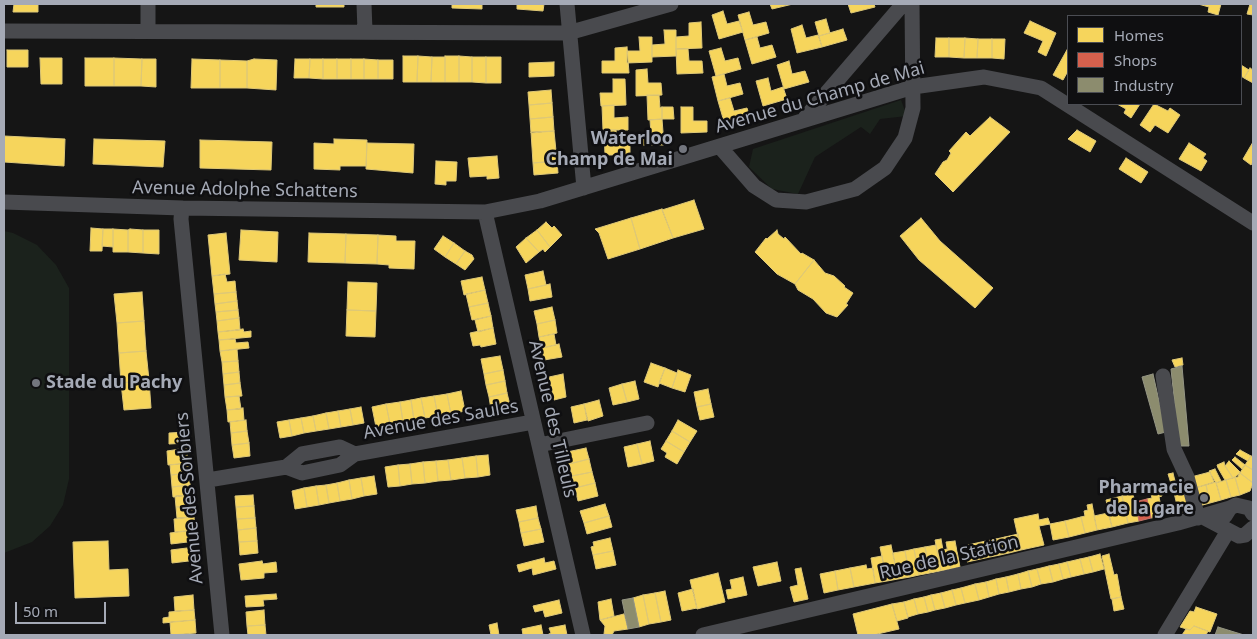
<!DOCTYPE html>
<style>
body{margin:0}
#map{position:relative;width:1257px;height:639px;overflow:hidden;background:#151515;font-family:"Noto Sans",sans-serif}
canvas{display:block}
.frame{position:absolute;inset:0;border:5px solid #a5aab6;pointer-events:none}
.legend{position:absolute;left:1067px;top:15px;width:175px;height:90px;box-sizing:border-box;background:#0f0f11;border:1px solid #4b4d53;margin:0;padding:6px 9px;list-style:none;font-size:15px;color:#a5aab6}
.legend li{display:flex;align-items:center;gap:10px;height:25px}
.legend b{width:25px;border:1px solid #4b4d53}
.scale{position:absolute;left:15px;top:602px;width:91px;height:22px;box-sizing:border-box;border:2px solid #a5aab6;border-top:0;padding-left:6px;font-size:15px;line-height:18px;white-space:nowrap;color:#a5aab6;-webkit-text-stroke:4px #0f0f11;paint-order:stroke}
</style>
<div id="map">
<canvas width="1257" height="639"></canvas>
<div class="frame"></div>
<ul class="legend">
<li><b style="height:14px;background:#f6d55c"></b>Homes</li>
<li><b style="height:14px;background:#d6604d"></b>Shops</li>
<li><b style="height:14px;background:#8c8c6e"></b>Industry</li>
</ul>
<div class="scale">50 m</div>
</div>
<script>
const g = document.querySelector('canvas').getContext('2d');
g.lineJoin = 'round';
function fill(path, color) { g.fillStyle = color; g.fill(path, 'evenodd'); }
const toPath = rows => new Path2D(rows.map(r => 'M' + r).join(''));
function stroke(path, color, width, dash) { g.strokeStyle = color; g.lineWidth = width; g.lineCap = dash ? 'butt' : 'round'; g.setLineDash(dash || []); g.stroke(path); }
function drawText(font, color, halo, rows, align = 'center') {
  g.font = font + ' "Noto Sans",sans-serif'; g.lineWidth = 5; g.setLineDash([]); g.textBaseline = 'middle'; g.strokeStyle = halo; g.fillStyle = color; for (const [text, x, y, turn = 0] of rows) {
    g.save(); g.translate(x, y); g.rotate((+turn || 0) * Math.PI / 180); g.textAlign = isNaN(turn) ? turn : align; if (halo) g.strokeText(text, 0, 0); g.fillText(text, 0, 0); g.restore();
  }
}
const green = toPath([
 [901,100,907,116,880,119,870,134,861,127,815,157,798,194,772,189,749,167,753,149],
 [4,231,13,233,37,245,56,265,69,288,69,479,63,505,50,526,32,542,4,553]
]);
const homes = toPath([
 [14,4,38,4,38,12,13,12,14,4],
 [316,4,344,4,344,7,316,7,316,4],
 [452,4,482,4,482,9,452,8,452,4],
 [517,4,544,4,543,11,517,9,517,4],
 [770,4,793,4,772,9,770,4],
 [848,4,874,4,875,7,851,13,848,4],
 [1198,4,1221,4,1218,15,1208,12,1209,7,1198,4],
 [1250,4,1253,5,1253,15,1247,14,1250,4],
 [723,11,727,24,739,21,743,32,719,39,712,15,723,11],
 [749,12,753,25,766,22,769,33,745,40,738,15,749,12],
 [826,19,830,33,819,36,815,22,826,19],
 [1030,21,1056,33,1046,56,1038,52,1043,41,1024,33,1030,21],
 [701,22,702,48,676,49,676,37,689,36,689,23,701,22],
 [802,25,806,38,818,35,822,47,797,53,791,29,802,25],
 [843,29,847,40,822,47,819,36,843,29],
 [664,30,676,30,676,56,652,57,652,45,665,44,664,30],
 [639,37,652,37,652,62,627,63,627,51,640,51,639,37],
 [757,37,760,48,772,45,776,57,752,64,745,40,757,37],
 [936,38,949,38,949,57,935,57,936,38],
 [949,38,965,38,964,58,949,57,949,38],
 [965,38,978,39,977,58,964,58,965,38],
 [978,39,992,39,992,58,977,58,978,39],
 [992,39,1005,39,1004,59,992,58,992,39],
 [627,47,629,73,602,73,602,61,615,61,615,48,627,47],
 [721,48,725,61,738,58,741,69,716,76,709,51,721,48],
 [1068,48,1068,71,1063,80,1053,75,1068,48],
 [676,49,688,49,689,61,702,61,703,73,677,74,676,49],
 [7,50,28,50,28,67,7,67,7,50],
 [403,56,418,56,417,82,403,82,403,56],
 [418,56,432,57,431,82,417,82,418,56],
 [445,56,459,56,459,82,445,82,445,56],
 [459,56,472,57,472,82,459,82,459,56],
 [432,57,445,57,445,82,431,82,432,57],
 [472,57,486,57,486,83,472,82,472,57],
 [486,57,501,57,501,83,486,83,486,57],
 [40,58,62,58,62,84,41,84,40,58],
 [85,58,114,58,114,86,85,86,85,58],
 [114,58,142,59,141,86,114,86,114,58],
 [142,59,156,59,156,87,141,86,142,59],
 [192,59,220,60,220,88,191,88,192,59],
 [254,59,277,60,276,90,247,88,247,61,254,59],
 [295,59,310,59,309,78,294,78,295,59],
 [310,59,323,59,323,79,309,78,310,59],
 [323,59,337,59,337,79,323,79,323,59],
 [337,59,351,59,351,79,337,79,337,59],
 [351,59,364,59,364,79,351,79,351,59],
 [364,59,378,60,378,79,364,79,364,59],
 [220,60,247,61,247,88,220,88,220,60],
 [378,60,393,60,393,79,378,79,378,60],
 [789,61,792,74,805,71,809,82,784,89,777,65,789,61],
 [554,62,554,76,529,77,529,63,554,62],
 [1241,65,1249,70,1244,78,1241,76,1241,65],
 [1250,68,1253,70,1253,83,1244,78,1250,68],
 [647,69,648,83,661,83,662,95,636,96,636,70,647,69],
 [724,74,727,86,740,83,743,94,718,101,712,77,724,74],
 [768,78,771,91,783,87,787,99,763,106,756,81,768,78],
 [613,79,625,79,626,105,601,106,600,93,613,93,613,79],
 [551,90,552,103,529,105,528,92,551,90],
 [647,95,659,95,660,108,662,107,662,119,648,120,647,95],
 [730,98,734,111,747,108,750,118,725,125,718,101,730,98],
 [552,103,553,117,530,119,529,105,552,103],
 [1117,104,1140,104,1131,118,1124,113,1126,109,1117,104],
 [1154,104,1168,111,1170,108,1180,115,1168,133,1155,125,1150,132,1140,125,1154,104],
 [614,105,614,118,628,117,628,130,603,130,602,106,614,105],
 [662,107,673,107,674,119,662,119,662,107],
 [681,107,693,107,693,121,707,121,707,132,681,133,681,107],
 [553,117,554,131,531,133,530,119,553,117],
 [990,117,1010,132,953,192,935,174,943,162,947,160,951,153,949,151,966,132,970,136,990,117],
 [662,119,664,145,638,145,637,134,651,134,650,120,662,119],
 [604,130,616,130,617,143,630,142,630,155,605,155,604,130],
 [1077,130,1096,141,1090,152,1068,139,1077,130],
 [554,131,557,161,533,163,531,132,554,131],
 [4,136,65,139,64,166,4,162,4,136],
 [94,139,165,141,163,167,93,164,94,139],
 [334,139,367,140,366,166,340,166,340,170,314,169,314,143,334,144,334,139],
 [200,140,272,142,271,170,200,168,200,140],
 [1253,142,1253,162,1251,165,1243,159,1253,142],
 [367,143,414,144,413,173,366,169,367,143],
 [1189,143,1206,154,1203,158,1207,161,1201,171,1179,159,1189,143],
 [497,156,499,178,487,179,487,176,470,177,468,158,497,156],
 [1126,158,1148,172,1141,183,1119,169,1126,158],
 [436,161,457,162,456,181,446,181,446,185,435,184,436,161],
 [557,161,558,173,534,175,533,163,557,161],
 [694,200,704,229,673,238,662,210,694,200],
 [662,209,673,238,640,249,631,218,662,209],
 [631,218,640,249,608,259,599,233,595,229,631,218],
 [921,218,940,241,993,288,975,308,919,260,900,236,921,218],
 [546,222,552,228,554,226,562,235,550,247,537,230,546,222],
 [91,228,103,229,102,251,90,251,91,228],
 [103,229,113,229,113,247,102,246,103,229],
 [113,229,128,230,128,252,113,252,113,229],
 [130,229,143,230,143,253,128,252,128,230,130,229],
 [143,230,159,230,159,254,143,253,143,230],
 [241,230,278,232,277,262,239,260,241,230],
 [537,230,550,247,545,252,543,249,539,252,526,238,537,230],
 [777,230,778,234,784,239,785,237,801,254,802,253,814,260,795,284,777,274,755,252,766,238,767,239,777,230],
 [226,233,230,274,212,276,208,235,226,233],
 [309,233,346,234,345,263,308,262,309,233],
 [346,234,378,235,377,264,345,263,346,234],
 [378,235,396,236,396,241,415,241,414,269,389,268,389,265,377,264,378,235],
 [443,236,454,243,445,257,434,249,443,236],
 [526,238,539,252,526,263,516,247,526,238],
 [454,243,465,251,456,264,445,257,454,243],
 [465,251,472,255,474,259,465,270,456,264,465,251],
 [814,260,825,273,834,276,845,286,844,287,853,293,846,304,848,305,837,317,826,313,813,299,798,290,795,284,814,260],
 [543,271,546,285,528,289,525,275,543,271],
 [225,274,227,282,235,281,236,292,214,294,212,276,225,274],
 [482,277,485,290,464,295,461,281,482,277],
 [348,282,377,283,376,311,347,310,348,282],
 [550,284,552,297,530,301,528,289,550,284],
 [485,290,488,303,469,307,466,294,485,290],
 [142,292,144,321,117,323,114,294,142,292],
 [236,292,237,301,215,304,214,294,236,292],
 [237,301,238,310,216,312,215,304,237,301],
 [488,303,491,316,472,320,469,307,488,303],
 [552,307,555,320,537,324,534,311,552,307],
 [238,310,239,318,217,321,216,312,238,310],
 [347,310,376,311,375,337,346,336,347,310],
 [491,316,493,328,478,332,475,320,491,316],
 [239,318,240,330,218,332,217,321,239,318],
 [555,320,557,333,539,337,537,324,555,320],
 [144,321,146,351,119,353,117,323,144,321],
 [493,328,496,344,481,347,480,345,473,346,470,333,493,328],
 [243,329,244,332,251,331,251,337,219,340,218,332,243,329],
 [554,334,556,345,542,348,539,337,554,334],
 [235,339,236,343,248,342,249,348,220,351,219,340,235,339],
 [559,344,562,357,544,360,542,348,559,344],
 [237,349,238,361,222,362,220,351,237,349],
 [146,351,149,380,121,383,119,353,146,351],
 [500,356,503,370,484,374,481,359,500,356],
 [1182,358,1183,365,1175,367,1172,360,1182,358],
 [238,361,239,372,223,374,222,362,238,361],
 [651,363,665,368,658,387,644,382,651,363],
 [665,368,677,373,672,388,659,383,665,368],
 [503,370,505,381,486,385,484,374,503,370],
 [678,370,691,375,685,392,672,388,678,370],
 [239,372,240,383,224,385,223,374,239,372],
 [563,374,566,397,554,400,549,377,563,374],
 [149,380,151,408,124,410,121,383,149,380],
 [505,381,507,393,489,397,486,385,505,381],
 [635,381,639,399,627,402,622,384,635,381],
 [240,383,242,396,225,397,224,385,240,383],
 [622,384,627,402,613,405,609,388,622,384],
 [708,389,711,404,697,407,694,392,708,389],
 [461,391,465,411,451,414,447,394,461,391],
 [507,393,510,405,491,409,489,397,507,393],
 [447,394,451,414,438,416,434,396,447,394],
 [239,396,241,409,227,410,225,397,239,396],
 [434,396,438,416,425,418,421,398,434,396],
 [421,398,425,418,414,420,411,400,421,398],
 [411,400,414,420,403,422,400,402,411,400],
 [599,400,603,416,588,421,584,404,599,400],
 [400,402,403,422,390,424,386,404,400,402],
 [386,404,390,424,376,427,372,407,386,404],
 [584,404,587,420,574,423,571,407,584,404],
 [711,404,714,417,700,420,697,407,711,404],
 [361,407,364,423,353,425,350,409,361,407],
 [243,408,244,420,228,422,227,410,243,408],
 [350,409,353,425,341,427,338,411,350,409],
 [338,411,341,427,329,429,326,413,338,411],
 [326,413,329,429,316,431,313,416,326,413],
 [313,416,316,431,304,433,301,418,313,416],
 [301,418,304,433,292,436,289,420,301,418],
 [246,420,247,431,231,433,230,422,246,420],
 [289,420,292,436,280,438,277,422,289,420],
 [678,420,697,431,690,442,672,431,678,420],
 [247,431,249,443,232,445,231,433,247,431],
 [672,431,690,442,684,452,666,441,672,431],
 [187,432,188,443,169,444,169,433,187,432],
 [650,441,654,461,642,464,637,444,650,441],
 [666,441,684,452,677,464,665,457,667,453,661,449,666,441],
 [249,443,250,456,234,458,232,445,249,443],
 [637,444,642,464,628,467,624,447,637,444],
 [187,448,188,463,168,465,167,451,187,448],
 [586,448,589,459,569,464,567,452,586,448],
 [1240,450,1251,456,1248,461,1236,454,1240,450],
 [488,455,490,475,478,477,476,456,488,455],
 [476,456,478,477,465,478,462,458,476,456],
 [1251,456,1253,457,1253,470,1245,465,1251,456],
 [1235,457,1245,465,1242,469,1232,460,1235,457],
 [462,458,465,478,451,480,448,460,462,458],
 [589,459,592,472,572,476,569,464,589,459],
 [448,460,451,480,438,481,436,461,448,460],
 [436,461,438,481,425,483,423,462,436,461],
 [1229,461,1240,472,1238,477,1233,478,1225,466,1229,461],
 [423,462,425,483,412,484,410,464,423,462],
 [1224,462,1225,466,1233,478,1225,480,1218,468,1217,465,1224,462],
 [188,463,189,473,171,475,170,465,188,463],
 [410,464,412,484,400,486,398,465,410,464],
 [398,465,400,486,388,487,385,467,398,465],
 [1245,465,1253,470,1253,483,1240,473,1245,465],
 [1215,469,1221,481,1216,483,1209,471,1215,469],
 [592,472,595,483,575,488,572,476,592,472],
 [1210,472,1214,482,1195,488,1191,477,1210,472],
 [189,473,190,485,172,487,171,475,189,473],
 [1173,473,1176,485,1185,482,1186,490,1174,493,1168,474,1173,473],
 [1240,473,1253,483,1250,491,1240,495,1235,477,1240,473],
 [374,476,377,494,364,496,361,478,374,476],
 [1235,477,1240,495,1231,497,1226,480,1235,477],
 [361,478,364,496,352,499,349,480,361,478],
 [349,480,352,499,340,501,337,483,349,480],
 [1226,480,1231,497,1221,500,1216,483,1226,480],
 [1216,482,1221,500,1210,503,1206,485,1216,482],
 [337,483,340,501,329,503,326,485,337,483],
 [595,483,598,496,578,501,575,488,595,483],
 [190,485,191,495,173,497,172,487,190,485],
 [326,485,329,503,319,505,316,486,326,485],
 [1160,485,1162,496,1159,497,1163,516,1151,518,1147,499,1152,498,1149,487,1160,485],
 [1206,485,1210,503,1199,506,1195,488,1206,485],
 [316,486,319,505,307,507,304,488,316,486],
 [304,488,307,507,295,509,292,491,304,488],
 [1186,490,1191,509,1179,513,1174,493,1186,490],
 [1133,494,1139,521,1128,523,1122,496,1133,494],
 [191,495,193,506,176,507,175,496,191,495],
 [253,495,254,506,236,507,235,496,253,495],
 [1122,496,1128,523,1112,527,1106,500,1122,496],
 [605,504,609,516,584,523,580,511,605,504],
 [1092,504,1097,530,1085,533,1081,517,1085,516,1084,511,1088,510,1087,505,1092,504],
 [193,506,194,517,177,518,176,507,193,506],
 [254,506,255,518,237,519,236,507,254,506],
 [536,506,538,518,519,522,516,510,536,506],
 [1108,513,1112,527,1097,530,1094,516,1108,513],
 [1038,514,1039,520,1048,518,1050,524,1039,526,1044,545,1021,550,1014,519,1038,514],
 [609,516,612,527,587,534,584,523,609,516],
 [194,517,195,530,175,532,174,519,194,517],
 [1081,517,1085,533,1069,537,1065,521,1081,517],
 [255,518,256,528,238,530,237,519,255,518],
 [538,518,541,529,521,533,519,522,538,518],
 [1065,521,1069,537,1053,540,1050,524,1065,521],
 [256,528,257,541,239,542,238,530,256,528],
 [541,529,544,542,524,546,521,533,541,529],
 [195,530,196,541,171,544,170,533,195,530],
 [1018,534,1021,550,1009,553,1005,537,1018,534],
 [1005,537,1009,553,1000,555,996,539,1005,537],
 [610,538,613,551,593,555,591,547,594,546,593,542,610,538],
 [941,539,943,550,947,549,951,569,941,571,935,540,941,539],
 [996,539,1000,555,990,557,986,541,996,539],
 [108,541,109,570,128,569,129,596,75,598,73,542,108,541],
 [257,541,258,553,240,555,239,542,257,541],
 [955,541,960,567,951,569,946,542,955,541],
 [986,541,990,557,967,562,963,546,986,541],
 [891,545,898,579,887,581,880,547,891,545],
 [936,545,941,571,930,573,925,547,936,545],
 [195,547,197,560,172,563,171,550,195,547],
 [925,547,930,573,919,575,914,549,925,547],
 [914,549,919,575,910,577,905,551,914,549],
 [613,551,616,565,596,569,593,555,613,551],
 [905,551,910,577,898,579,893,553,905,551],
 [1100,554,1104,569,1093,572,1089,557,1100,554],
 [1109,554,1114,575,1117,574,1121,597,1111,599,1102,556,1109,554],
 [882,556,887,581,875,583,871,558,882,556],
 [1089,557,1093,572,1084,574,1080,559,1089,557],
 [544,558,545,563,554,561,556,569,533,575,532,568,519,572,517,565,544,558],
 [1080,559,1084,574,1071,577,1067,562,1080,559],
 [262,561,263,564,276,562,277,572,264,573,264,578,241,580,239,564,262,561],
 [777,562,781,581,758,586,753,567,777,562],
 [1067,562,1071,577,1063,579,1059,564,1067,562],
 [1059,564,1063,579,1053,582,1049,566,1059,564],
 [866,565,867,569,873,568,875,583,854,587,850,568,866,565],
 [1049,566,1053,582,1041,584,1037,569,1049,566],
 [801,568,808,599,794,602,790,587,798,585,795,569,801,568],
 [850,568,854,587,838,590,835,571,850,568],
 [1037,569,1041,584,1032,587,1028,571,1037,569],
 [835,571,838,590,824,593,820,574,835,571],
 [1028,571,1032,587,1021,589,1018,574,1028,571],
 [718,573,725,602,697,609,690,580,718,573],
 [1018,574,1021,589,1009,592,1006,577,1018,574],
 [743,577,747,595,728,599,726,590,732,589,730,580,743,577],
 [1006,577,1009,592,999,594,996,579,1006,577],
 [996,579,999,594,989,597,986,582,996,579],
 [986,582,989,597,979,600,975,584,986,582],
 [975,584,979,600,965,603,961,588,975,584],
 [961,588,965,603,956,605,952,590,961,588],
 [693,589,697,608,682,611,678,593,693,589],
 [952,590,956,605,945,608,941,593,952,590],
 [665,591,671,620,661,622,655,593,665,591],
 [655,593,661,622,649,624,643,595,655,593],
 [941,593,945,608,935,610,931,595,941,593],
 [276,594,277,599,263,600,264,606,246,607,245,596,276,594],
 [193,595,194,610,175,611,174,597,193,595],
 [643,595,649,624,639,627,633,598,643,595],
 [931,595,935,610,928,612,924,597,931,595],
 [924,597,928,612,918,614,914,599,924,597],
 [1121,597,1124,609,1114,611,1112,599,1121,597],
 [611,599,614,616,600,620,598,602,611,599],
 [914,599,918,614,908,617,904,602,914,599],
 [559,600,562,613,545,617,543,610,535,612,533,606,559,600],
 [904,602,908,618,897,621,892,604,904,602],
 [892,604,899,629,873,635,858,635,853,614,892,604],
 [1196,607,1217,614,1210,632,1194,626,1190,630,1180,627,1190,611,1194,612,1196,607],
 [194,610,195,620,163,623,163,618,169,617,169,612,194,610],
 [264,610,265,625,247,626,246,612,264,610],
 [624,614,628,629,614,631,612,635,604,634,605,626,600,620,624,614],
 [195,620,196,633,171,635,170,622,195,620],
 [497,623,499,635,491,635,489,625,497,623],
 [265,625,266,635,248,635,247,626,265,625],
 [541,625,543,635,523,635,522,629,541,625],
 [565,625,567,635,547,635,551,633,549,628,565,625],
 [1194,626,1208,631,1206,635,1182,635,1186,629,1190,630,1194,626]
]);
const shops = toPath([
 [1147,499,1151,518,1139,521,1135,502,1147,499]
]);
const industry = toPath([
 [1182,366,1189,446,1179,446,1171,369,1182,366],
 [1153,374,1166,432,1158,434,1142,377,1153,374],
 [633,598,639,627,628,629,622,600,633,598],
 [1218,627,1244,635,1215,635,1218,627]
]);
const minor = toPath([
 [364,4,365,31],
 [567,4,584,188],
 [148,30,148,4],
 [4,31,568,33,671,4],
 [805,118,903,4],
 [720,147,754,186,776,200,806,202,855,189,885,168,905,138,913,108,912,4],
 [4,202,182,208,485,212,540,201,913,87,984,77,1041,88,1253,223],
 [182,208,181,219,222,635],
 [485,212,583,635],
 [1163,376,1174,449,1187,477,1198,518],
 [539,445,647,423],
 [286,467,302,473,340,465,355,454,533,422],
 [208,480,286,467,302,454,340,447,355,454],
 [1225,516,1230,508,1236,505,1249,508,1253,514],
 [1203,517,1239,536,1245,535,1253,528],
 [703,635,1178,523,1230,508],
 [1165,635,1228,531]
]);
const markers = [
 [683,149,5,"#73767e"],
 [36,383,5,"#73767e"],
 [1204,498,5,"#73767e"]
];
const streetNames = [
 ["Avenue du Champ de Mai",820,98,-16],
 ["Avenue Adolphe Schattens",245,190,1],
 ["Avenue des Tilleuls",552,419,77],
 ["Avenue des Saules",441,420,-10],
 ["Avenue des Sorbiers",190,498,-95],
 ["Rue de la Station",949,558,-13]
];
const poiNames = [
 ["Waterloo",673,139],
 ["Champ de Mai",673,160],
 ["Stade du Pachy",46,383,"left"],
 ["Pharmacie",1194,488],
 ["de la gare",1194,509]
];
fill(green, '#1b221c');
fill(homes, '#f6d55c');
stroke(homes, '#dec877', 1);
fill(shops, '#d6604d');
stroke(shops, '#c7766c', 1);
fill(industry, '#8c8c6e');
stroke(industry, '#949584', 1);
stroke(minor, '#494a4e', 15);
for (const [x, y, r, color] of markers) { const dot = new Path2D(); dot.arc(x, y, r, 0, 2 * Math.PI); g.fillStyle = color; g.fill(dot); stroke(dot, '#0f0f11', 2); }
drawText('18px', '#a5aab6', '#0f0f11', streetNames);
drawText('bold 18px', '#a5aab6', '#0f0f11', poiNames, 'right');
</script>
